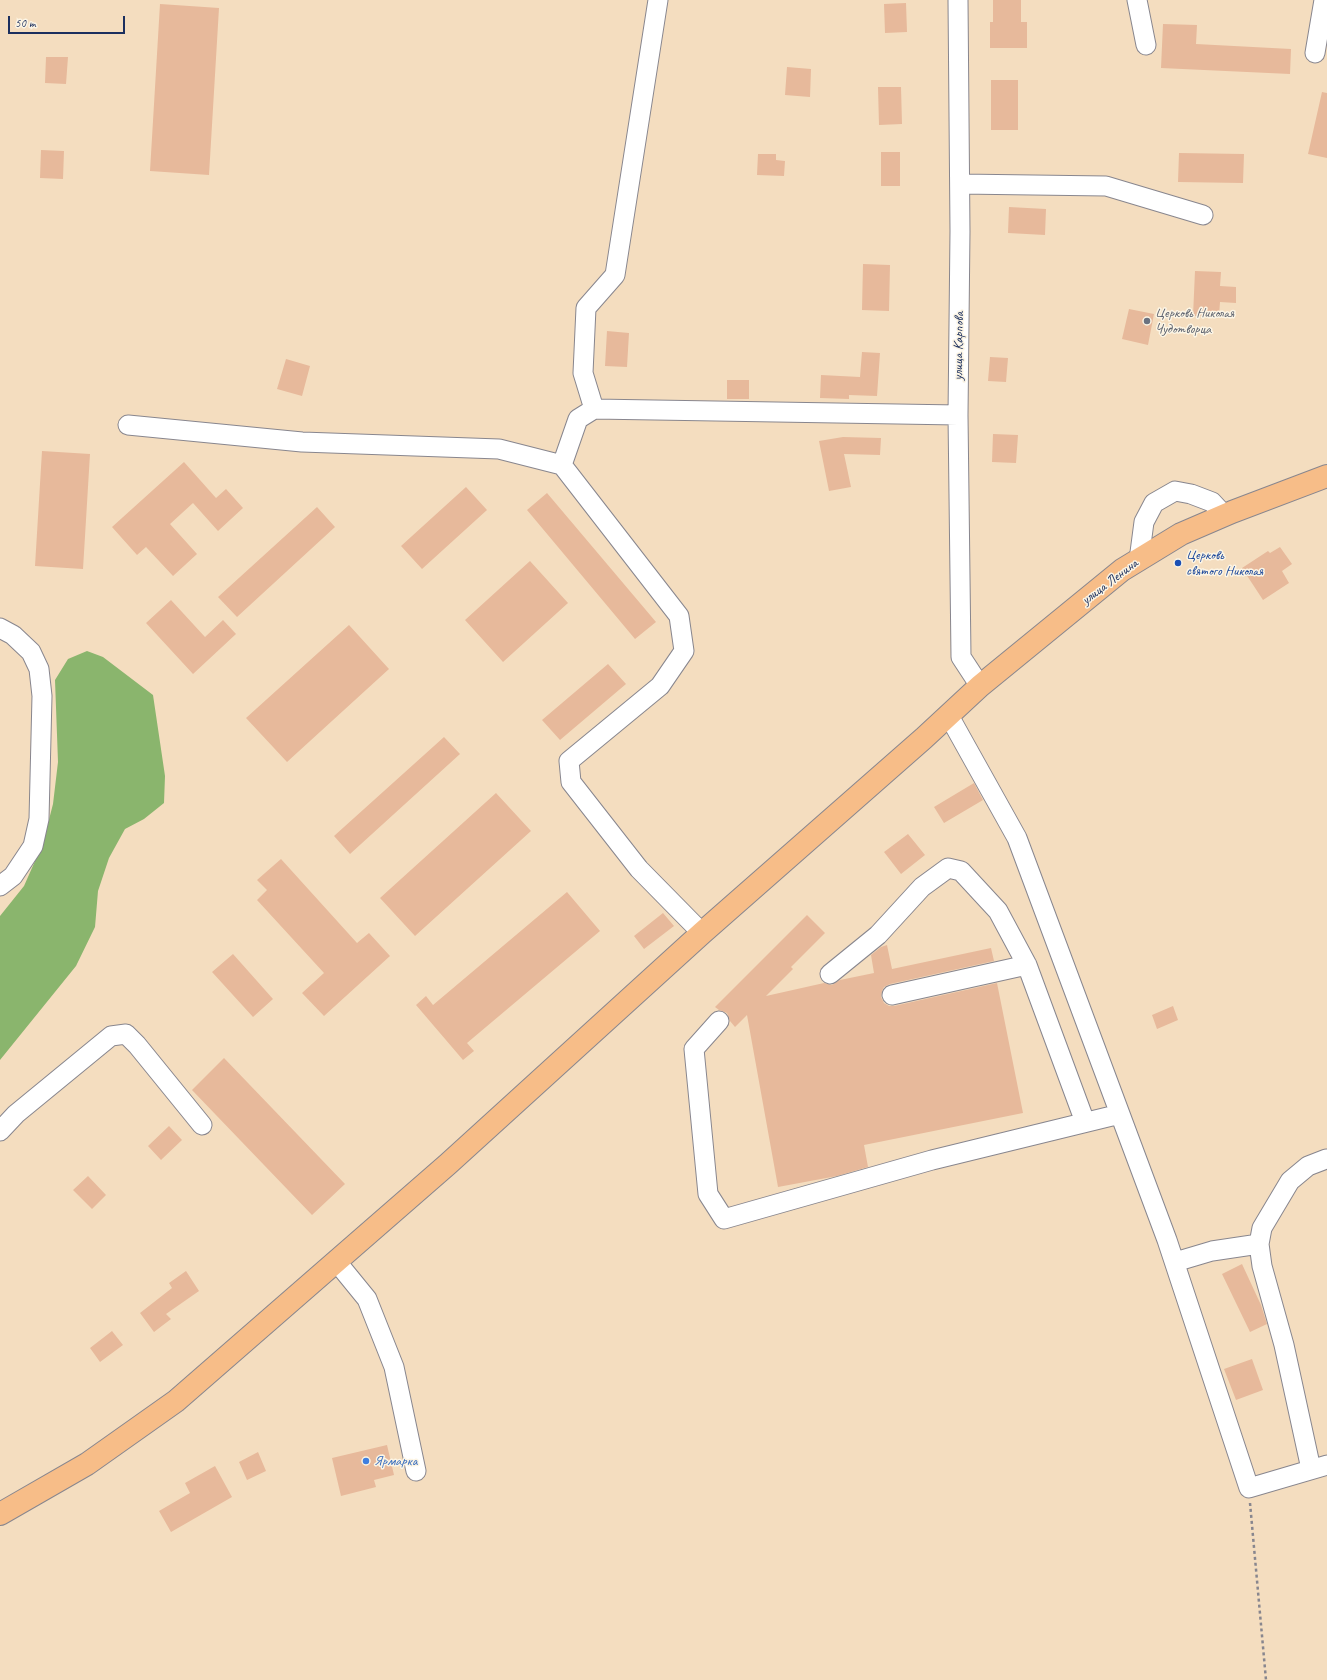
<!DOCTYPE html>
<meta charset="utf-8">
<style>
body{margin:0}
#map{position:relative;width:1327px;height:1680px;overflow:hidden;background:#f4ddbf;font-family:Caveat,sans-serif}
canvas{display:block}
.scale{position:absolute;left:8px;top:16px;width:117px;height:18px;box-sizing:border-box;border:2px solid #1b2f5e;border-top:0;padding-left:5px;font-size:12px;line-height:14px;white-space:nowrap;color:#1b2f5e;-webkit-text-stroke:3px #fcf5e5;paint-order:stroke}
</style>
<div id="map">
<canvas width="1327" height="1680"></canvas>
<div class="scale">50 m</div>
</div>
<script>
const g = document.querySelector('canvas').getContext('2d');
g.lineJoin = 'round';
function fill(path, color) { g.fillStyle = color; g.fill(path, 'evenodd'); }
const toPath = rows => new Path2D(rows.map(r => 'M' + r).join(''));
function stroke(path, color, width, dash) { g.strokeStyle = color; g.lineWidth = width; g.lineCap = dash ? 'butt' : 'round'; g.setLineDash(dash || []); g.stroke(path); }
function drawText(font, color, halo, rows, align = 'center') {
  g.font = font + ' Caveat,sans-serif'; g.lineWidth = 3; g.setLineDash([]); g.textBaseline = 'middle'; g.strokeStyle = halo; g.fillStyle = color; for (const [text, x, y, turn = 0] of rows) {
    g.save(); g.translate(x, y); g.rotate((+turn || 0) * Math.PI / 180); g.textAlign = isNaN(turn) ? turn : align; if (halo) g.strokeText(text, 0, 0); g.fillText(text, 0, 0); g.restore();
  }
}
const forest = toPath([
 [87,651,103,657,153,695,165,776,164,803,144,819,125,829,109,858,98,891,95,927,76,966,0,1060,0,916,24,886,43,843,53,804,58,762,55,680,68,659]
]);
const building = toPath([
 [993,0,1021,0,1021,22,1027,22,1027,48,990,48,990,22,993,22],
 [906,3,907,32,885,33,884,4],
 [160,4,219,8,209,175,150,171],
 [1163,24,1197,25,1196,44,1291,49,1290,74,1161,68],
 [46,57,68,57,66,84,45,83],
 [787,67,811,69,810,97,785,95],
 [991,80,1018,80,1018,130,991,130],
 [878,87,901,87,902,124,879,125],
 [1322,92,1327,93,1327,158,1308,154],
 [41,150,64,151,63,179,40,178],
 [881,152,900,152,900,186,881,186],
 [1179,153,1244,154,1243,183,1178,182],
 [758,154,776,154,776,160,785,161,784,176,757,175],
 [1009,207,1046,209,1045,235,1008,233],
 [863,264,890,265,889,311,862,310],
 [1195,271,1221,272,1220,286,1236,287,1236,303,1220,302,1219,316,1193,316],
 [1129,309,1154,314,1148,345,1122,339],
 [607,331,629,333,627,367,605,366],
 [862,352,880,353,877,396,849,395,849,399,820,398,821,375,860,377],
 [990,357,1008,358,1006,382,988,381],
 [286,359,310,366,302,396,277,389],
 [727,380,749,380,749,399,727,399],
 [993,434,1018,435,1016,463,992,462],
 [843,437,881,438,880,455,844,454,851,487,829,491,819,441],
 [42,451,90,454,83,569,35,566],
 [184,462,216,498,226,489,243,508,218,531,193,503,170,524,197,554,173,576,146,547,137,555,112,527],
 [466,487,487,510,422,569,401,546],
 [547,493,656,622,635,639,527,510],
 [317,507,335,527,237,617,218,597],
 [1280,547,1292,564,1282,571,1289,583,1263,600,1242,568,1268,551,1270,553],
 [530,561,568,603,503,662,465,620],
 [171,600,205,637,223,620,236,634,193,674,146,623],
 [349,625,389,669,287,762,246,718],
 [608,664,626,684,560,740,542,720],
 [444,737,460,754,350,854,334,836],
 [974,783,983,800,944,823,934,807],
 [496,793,531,831,415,936,380,898],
 [908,834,925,855,901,874,884,852],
 [281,859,357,943,369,933,390,956,324,1016,302,993,324,973,257,900,267,890,257,880],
 [567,892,600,931,467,1043,474,1051,463,1060,416,1005,426,996,433,1005],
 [663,913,674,926,644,949,634,936],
 [807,915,825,933,791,967,793,969,766,996,824,983,832,985,840,980,874,973,871,955,881,947,887,945,892,969,991,948,994,961,890,984,884,987,882,991,881,997,884,1003,889,1006,894,1006,997,983,1023,1113,864,1145,868,1167,837,1176,778,1187,747,1015,735,1027,730,1021,727,1013,719,1010,715,1007],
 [233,954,273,999,253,1017,212,972],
 [1173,1006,1178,1020,1157,1029,1152,1015],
 [224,1058,345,1184,312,1215,192,1090],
 [169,1126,182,1140,161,1160,148,1146],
 [88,1176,106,1195,92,1209,73,1190],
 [1242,1264,1261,1305,1267,1324,1250,1332,1222,1274],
 [186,1271,199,1291,166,1314,171,1319,154,1332,140,1313,172,1288,169,1283],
 [112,1331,123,1345,100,1362,90,1348],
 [1252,1359,1263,1390,1236,1400,1224,1369],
 [387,1445,394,1475,374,1480,376,1487,341,1496,332,1458],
 [258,1452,266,1471,247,1480,239,1462],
 [215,1466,232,1497,171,1532,159,1511,190,1493,185,1483]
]);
const path = toPath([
 [1250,1503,1266,1680]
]);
const minor = toPath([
 [958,0,960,231,958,415,961,657,980,686],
 [1137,0,1146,45],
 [1315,53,1324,0],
 [960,184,1106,186,1203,215],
 [594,409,583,373,586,308,615,275,658,0],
 [128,425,302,442,499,449,562,465,679,616,684,651,660,686,569,761,571,782,639,869,702,933],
 [562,465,578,419,594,409,958,415],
 [1139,560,1144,522,1154,503,1175,491,1191,494,1212,502,1224,515],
 [0,628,13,635,31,652,39,669,42,696,39,819,33,846,13,876,0,886],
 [949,716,1017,838,1167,1240,1249,1488,1327,1465],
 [830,974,878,935,922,887,948,868,961,871,998,911,1027,965,1085,1122],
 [892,995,1027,965],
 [719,1021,694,1049,708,1194,724,1219,932,1160,1120,1114],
 [0,1131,16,1114,111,1036,126,1034,137,1045,202,1125],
 [336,1261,367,1299,394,1367,416,1471],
 [1175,1262,1212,1251,1259,1244],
 [1311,1469,1284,1345,1262,1266,1259,1244,1262,1228,1290,1181,1308,1166,1326,1159]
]);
const major = toPath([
 [0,1514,87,1464,176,1401,448,1164,702,933,924,738,980,686,1122,570,1181,534,1232,512,1327,476]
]);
const markers = [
 [1147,321,4,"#6b7280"],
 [1178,563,4,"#1a4fb4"],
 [366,1461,4,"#3f7fe0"]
];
const worshipNames = [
 ["Церковь Николая",1155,313],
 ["Чудотворца",1155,329]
];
const streetNames = [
 ["улица Карпова",959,346,-89],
 ["улица Ленина",1110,582,-37]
];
const transitNames = [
 ["Церковь",1186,555],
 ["святого Николая",1186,571]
];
const shopNames = [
 ["Ярмарка",374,1461]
];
fill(forest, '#8ab56d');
fill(building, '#e7b99b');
stroke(minor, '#88868e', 21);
stroke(major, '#88868e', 24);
stroke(path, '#88868e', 2.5, [3, 3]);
stroke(minor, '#fff', 19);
stroke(major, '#f7bd88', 22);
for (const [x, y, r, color] of markers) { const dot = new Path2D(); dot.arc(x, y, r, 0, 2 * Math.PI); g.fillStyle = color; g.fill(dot); stroke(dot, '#fcf5e5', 1.5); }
drawText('14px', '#5b616d', '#fcf5e5', worshipNames, 'left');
drawText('14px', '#1b2f5e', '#fcf5e5', streetNames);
drawText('14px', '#164399', '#fcf5e5', transitNames, 'left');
drawText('14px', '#366cbe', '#fcf5e5', shopNames, 'left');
</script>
